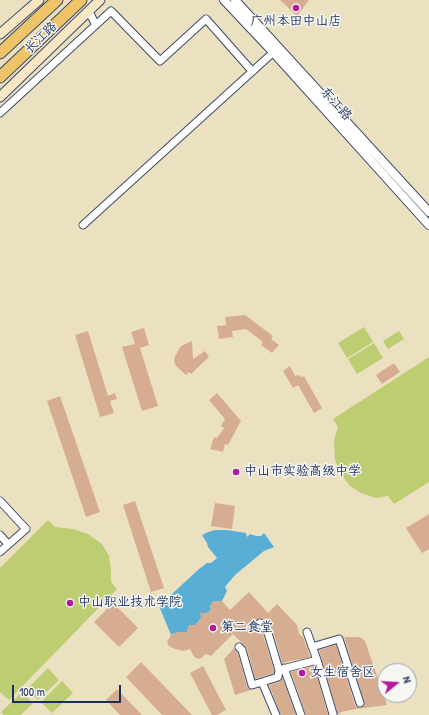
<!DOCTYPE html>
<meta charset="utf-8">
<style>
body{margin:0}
#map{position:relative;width:429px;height:715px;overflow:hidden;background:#ebe1c0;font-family:"Patrick Hand",sans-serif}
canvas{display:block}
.north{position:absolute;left:377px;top:663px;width:40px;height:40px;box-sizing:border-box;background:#f6f6f2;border:1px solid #9ea6b7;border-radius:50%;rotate:72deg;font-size:11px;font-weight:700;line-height:16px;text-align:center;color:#1b2f5e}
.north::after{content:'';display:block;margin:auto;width:14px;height:18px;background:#b5179e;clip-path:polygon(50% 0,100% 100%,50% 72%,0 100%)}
.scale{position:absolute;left:12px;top:685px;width:109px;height:18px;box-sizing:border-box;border:2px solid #1b2f5e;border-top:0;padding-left:5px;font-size:12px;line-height:14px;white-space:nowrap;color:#1b2f5e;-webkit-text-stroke:3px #f6f6f2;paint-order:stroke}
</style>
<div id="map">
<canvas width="429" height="715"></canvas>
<div class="north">N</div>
<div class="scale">100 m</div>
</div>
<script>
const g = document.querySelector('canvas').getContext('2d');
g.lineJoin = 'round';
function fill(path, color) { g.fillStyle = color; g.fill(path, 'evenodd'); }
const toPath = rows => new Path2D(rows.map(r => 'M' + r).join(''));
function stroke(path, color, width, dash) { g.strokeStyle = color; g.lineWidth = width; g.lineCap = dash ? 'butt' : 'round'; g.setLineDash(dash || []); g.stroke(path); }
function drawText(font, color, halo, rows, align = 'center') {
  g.font = font + ' "Patrick Hand","LXGW WenKai TC",sans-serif'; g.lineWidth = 3; g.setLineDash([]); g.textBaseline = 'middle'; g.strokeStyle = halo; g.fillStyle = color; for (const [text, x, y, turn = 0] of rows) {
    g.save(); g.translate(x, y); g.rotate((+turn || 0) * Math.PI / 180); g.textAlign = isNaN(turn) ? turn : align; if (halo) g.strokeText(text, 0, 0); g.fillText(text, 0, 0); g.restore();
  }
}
const green = toPath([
 [364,327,373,342,347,358,338,343],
 [399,331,404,339,388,349,383,341],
 [374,343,383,358,357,374,348,359],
 [429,357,429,482,394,504,388,496,376,498,361,493,350,486,341,474,335,460,334,440,338,427,333,419],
 [48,520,55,527,73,529,88,534,102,544,109,556,111,571,111,582,117,589,9,700,0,692,0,568],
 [48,668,59,680,38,700,27,689],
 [62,681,73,693,52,713,41,702],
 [22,692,33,703,21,715,4,715,1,712]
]);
const water = toPath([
 [215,530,227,530,246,533,247,537,250,534,256,536,261,536,264,533,274,547,264,551,235,575,225,587,227,591,222,601,214,601,210,606,211,610,207,613,201,613,201,618,198,622,195,625,189,625,187,632,178,632,171,635,159,606,199,569,207,563,211,563,217,558,208,547,207,543,202,535,208,532]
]);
const building = toPath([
 [280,0,309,0,297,16],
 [245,315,273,336,271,339,279,345,272,353,261,345,263,342,246,329,232,331,233,337,219,339,217,326,226,325,225,317],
 [144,328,149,345,140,348,158,406,142,411,122,347,135,344,131,332],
 [88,331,108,396,115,393,117,399,110,401,114,413,100,417,75,335],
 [192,341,193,359,205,351,209,357,191,374,189,372,186,375,176,366,174,362,175,356,181,346],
 [394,363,400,372,382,384,376,375],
 [290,366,295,376,299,375,301,377,304,376,322,408,314,413,298,385,293,388,283,371],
 [217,393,241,421,228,445,225,444,223,452,210,449,214,437,217,438,224,428,221,426,225,419,209,400],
 [60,396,100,512,86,517,47,401],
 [135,501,164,588,151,592,123,505],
 [215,503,235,506,232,529,211,526],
 [429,514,429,549,422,553,406,528],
 [249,592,268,613,277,604,297,625,299,634,303,637,310,657,282,663,273,631,264,620,260,618,256,621,255,624,263,635,274,670,274,673,261,677,255,679,247,648,233,634,211,656,206,654,200,659,196,658,193,655,190,649,183,651,175,649,169,646,167,642,171,635,178,632,187,632,189,625,195,625,198,622,201,618,200,613,207,613,211,610,210,606,214,601,222,601,230,610],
 [113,603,138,628,119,647,94,622],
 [344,637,360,637,365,641,387,705,356,709,341,712,338,715,319,650,336,645,355,705,357,707,361,708,365,704],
 [234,648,238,653,247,686,251,690,235,695,224,659],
 [141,662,192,715,162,715,126,677],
 [203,666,226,710,217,715,212,715,190,673],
 [314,666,328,715,306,715,291,672],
 [283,679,296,715,281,715,269,685,279,682],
 [117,689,142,715,120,715,106,700]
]);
const minor = toPath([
 [89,12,96,25],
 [0,113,111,11,160,61,206,19,252,71],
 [83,225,277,49],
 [0,501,26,529,0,552],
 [0,535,8,544],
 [260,623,268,633,279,670,317,660,307,632],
 [239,647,242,650,252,685,262,682,276,715],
 [312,647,339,639,360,703],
 [317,660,333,714],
 [284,668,301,715],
 [262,682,278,677,279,670]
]);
const tertiary = toPath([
 [224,0,273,52,429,225],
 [235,0,429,212]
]);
const secondary = toPath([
 [0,34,39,0],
 [0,97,100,0]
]);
const trunk = toPath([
 [0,53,57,0],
 [0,77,81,0]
]);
const markers = [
 [296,8,4,"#b5179e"],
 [236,472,4,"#b5179e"],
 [70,603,4,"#b5179e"],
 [213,628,4,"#b5179e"],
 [302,673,4,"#b5179e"]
];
const poiNames = [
 ["广州本田中山店",296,22,"center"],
 ["中山市实验高级中学",244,472],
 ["中山职业技术学院",78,603],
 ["第二食堂",221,628],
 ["女生宿舍区",310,673]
];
const streetNames = [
 ["长江路",41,38,-44],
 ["东江路",336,104,48]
];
fill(green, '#bcce71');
fill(water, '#58aed5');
fill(building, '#d7ad92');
stroke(minor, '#3a4a6d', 9);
stroke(tertiary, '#3a4a6d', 10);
stroke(secondary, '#3a4a6d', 11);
stroke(trunk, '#3a4a6d', 13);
stroke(minor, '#fff', 7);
stroke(tertiary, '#fff', 8);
stroke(secondary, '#f9e7c3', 9);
stroke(trunk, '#efc469', 11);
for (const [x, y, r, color] of markers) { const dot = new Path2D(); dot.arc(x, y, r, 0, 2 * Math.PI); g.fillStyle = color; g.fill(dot); stroke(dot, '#f6f6f2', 1.5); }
drawText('13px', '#1b2f5e', '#f6f6f2', poiNames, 'left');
drawText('13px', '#1b2f5e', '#f6f6f2', streetNames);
</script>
